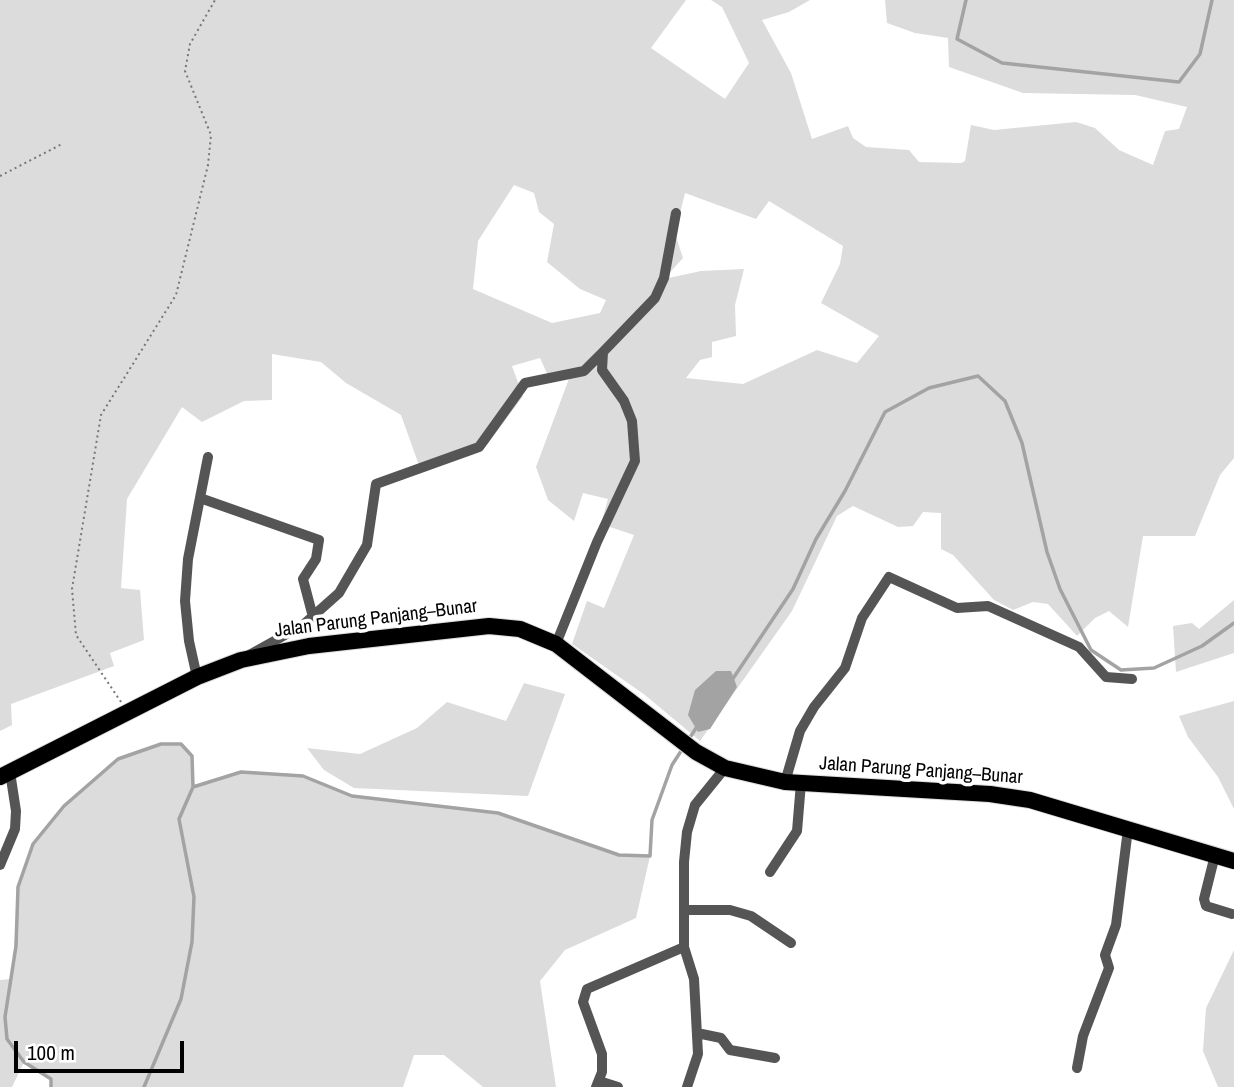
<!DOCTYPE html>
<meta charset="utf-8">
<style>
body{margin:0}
#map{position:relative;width:1234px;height:1087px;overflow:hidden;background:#fff;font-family:"Archivo Narrow",sans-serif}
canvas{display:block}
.scale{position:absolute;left:14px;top:1041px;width:170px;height:32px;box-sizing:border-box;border:4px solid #000;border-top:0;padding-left:9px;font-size:21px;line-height:24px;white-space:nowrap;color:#000;-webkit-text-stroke:5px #fff;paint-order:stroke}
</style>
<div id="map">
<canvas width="1234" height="1087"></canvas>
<div class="scale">100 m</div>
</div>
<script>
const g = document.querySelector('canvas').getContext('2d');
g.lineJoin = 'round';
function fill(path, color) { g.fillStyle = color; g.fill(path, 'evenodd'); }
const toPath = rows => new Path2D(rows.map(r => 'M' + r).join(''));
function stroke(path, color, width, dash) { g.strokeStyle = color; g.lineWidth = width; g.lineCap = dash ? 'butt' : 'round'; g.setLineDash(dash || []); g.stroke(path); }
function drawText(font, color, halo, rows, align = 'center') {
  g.font = font + ' "Archivo Narrow",sans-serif'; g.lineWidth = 7; g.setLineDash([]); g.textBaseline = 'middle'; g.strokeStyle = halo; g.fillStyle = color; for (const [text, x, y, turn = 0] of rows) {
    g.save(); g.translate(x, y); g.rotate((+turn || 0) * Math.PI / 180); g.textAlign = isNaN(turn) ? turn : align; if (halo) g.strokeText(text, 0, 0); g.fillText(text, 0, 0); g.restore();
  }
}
const green = toPath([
 [0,0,686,0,651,48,725,99,749,63,722,7,711,0,810,0,789,12,762,20,791,73,812,139,848,126,853,138,866,147,909,150,919,162,961,163,965,161,971,125,994,130,1076,122,1095,128,1119,150,1153,165,1165,131,1179,129,1187,107,1135,95,1023,93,949,67,948,38,915,33,887,23,885,0,1234,0,1234,458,1220,475,1195,536,1143,536,1128,627,1109,611,1095,618,1077,636,1048,604,1033,602,1013,610,994,600,953,555,941,549,941,513,923,512,913,526,898,527,853,506,837,516,792,611,700,741,645,695,572,644,587,601,604,608,634,535,601,524,608,499,583,493,574,521,548,500,536,467,570,376,550,380,540,358,512,366,523,396,487,445,420,468,401,415,346,383,321,362,272,354,272,400,244,401,202,422,182,407,127,499,121,588,140,590,144,640,110,653,114,666,11,704,12,725,0,731],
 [514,185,534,193,539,212,554,224,547,262,580,289,606,300,600,313,552,323,473,289,478,241],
 [685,193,756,219,769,201,843,246,840,264,821,303,879,336,857,363,817,350,743,384,686,378,700,360,712,357,712,342,736,336,735,305,744,269,701,271,664,279,683,258,675,234],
 [1234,600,1234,653,1176,672,1173,626,1192,623,1199,629],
 [524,683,565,694,528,796,354,788,324,770,307,748,360,754,417,728,447,702,506,721],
 [1234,701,1234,809,1218,777,1188,737,1179,716],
 [161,744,181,744,192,756,194,787,241,772,303,776,352,796,498,813,619,855,650,856,636,918,565,950,540,981,556,1087,483,1087,444,1055,414,1055,403,1087,51,1087,51,1079,24,1062,12,1087,0,1087,0,980,12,979,18,887,33,844,64,806,118,759],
 [1234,950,1234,1087,1218,1087,1203,1051,1206,1008]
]);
const water = toPath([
 [716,671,731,671,737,687,710,729,698,732,688,715,695,690]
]);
const stream = toPath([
 [966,0,957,39,1002,63,1179,82,1200,54,1212,0],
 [732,680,793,589,816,539,845,491,885,412,929,388,978,376,1005,401,1022,443,1047,552,1060,589,1091,650,1121,670,1154,668,1202,646,1234,623],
 [689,739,698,725],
 [193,787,241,772,303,776,352,796,498,813,619,855,650,856,652,820,672,765,683,748],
 [51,1087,51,1079,24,1062,7,1039,5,1017,16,946,18,887,33,844,64,806,118,759,161,744,181,744,192,756,193,787,179,819,194,897,192,942,181,999,144,1087]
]);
const path = toPath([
 [0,176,62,144],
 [121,702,76,635,72,589,101,415,176,295,208,165,211,135,185,71,190,44,215,0]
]);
const minor = toPath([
 [200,498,319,540,316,559,303,579,313,617],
 [556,644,597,542,635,461,632,421,624,401,602,370,603,352],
 [249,655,303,625,339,593,367,545,376,484,479,447,525,383,584,371,603,352,655,298,664,278,676,213],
 [197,677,189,641,185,601,188,559,208,457],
 [785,782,800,731,814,707,845,668,862,618,889,577,957,608,988,606,1079,647,1106,677,1132,679],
 [1215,855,1204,899,1206,906,1232,914],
 [0,865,15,829,16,811,10,772],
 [770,872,797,831,801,783],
 [684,910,730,910,751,916,791,943],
 [697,1033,721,1038,730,1050,775,1058],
 [1077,1068,1083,1036,1109,968,1105,955,1116,925,1128,829],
 [599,1081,618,1087],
 [596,1087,602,1072,602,1054,583,1002,587,989,684,947],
 [687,1087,698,1054,694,979,684,947,684,862,687,832,695,805,725,768]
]);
const primary = toPath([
 [0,777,197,677,241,660,309,646,489,626,520,629,556,644,696,752,725,768,785,782,990,794,1030,800,1234,861]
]);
const streetNames = [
 ["Jalan Parung Panjang–Bunar",376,619,-7],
 ["Jalan Parung Panjang–Bunar",921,771,4]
];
fill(green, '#dcdcdc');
fill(water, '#a3a3a3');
stroke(stream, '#a3a3a3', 3.5);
stroke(primary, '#dbdbdb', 18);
stroke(path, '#777', 2, [2, 3.5]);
stroke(minor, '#555', 10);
stroke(primary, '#000', 16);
drawText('19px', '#000', '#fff', streetNames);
</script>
